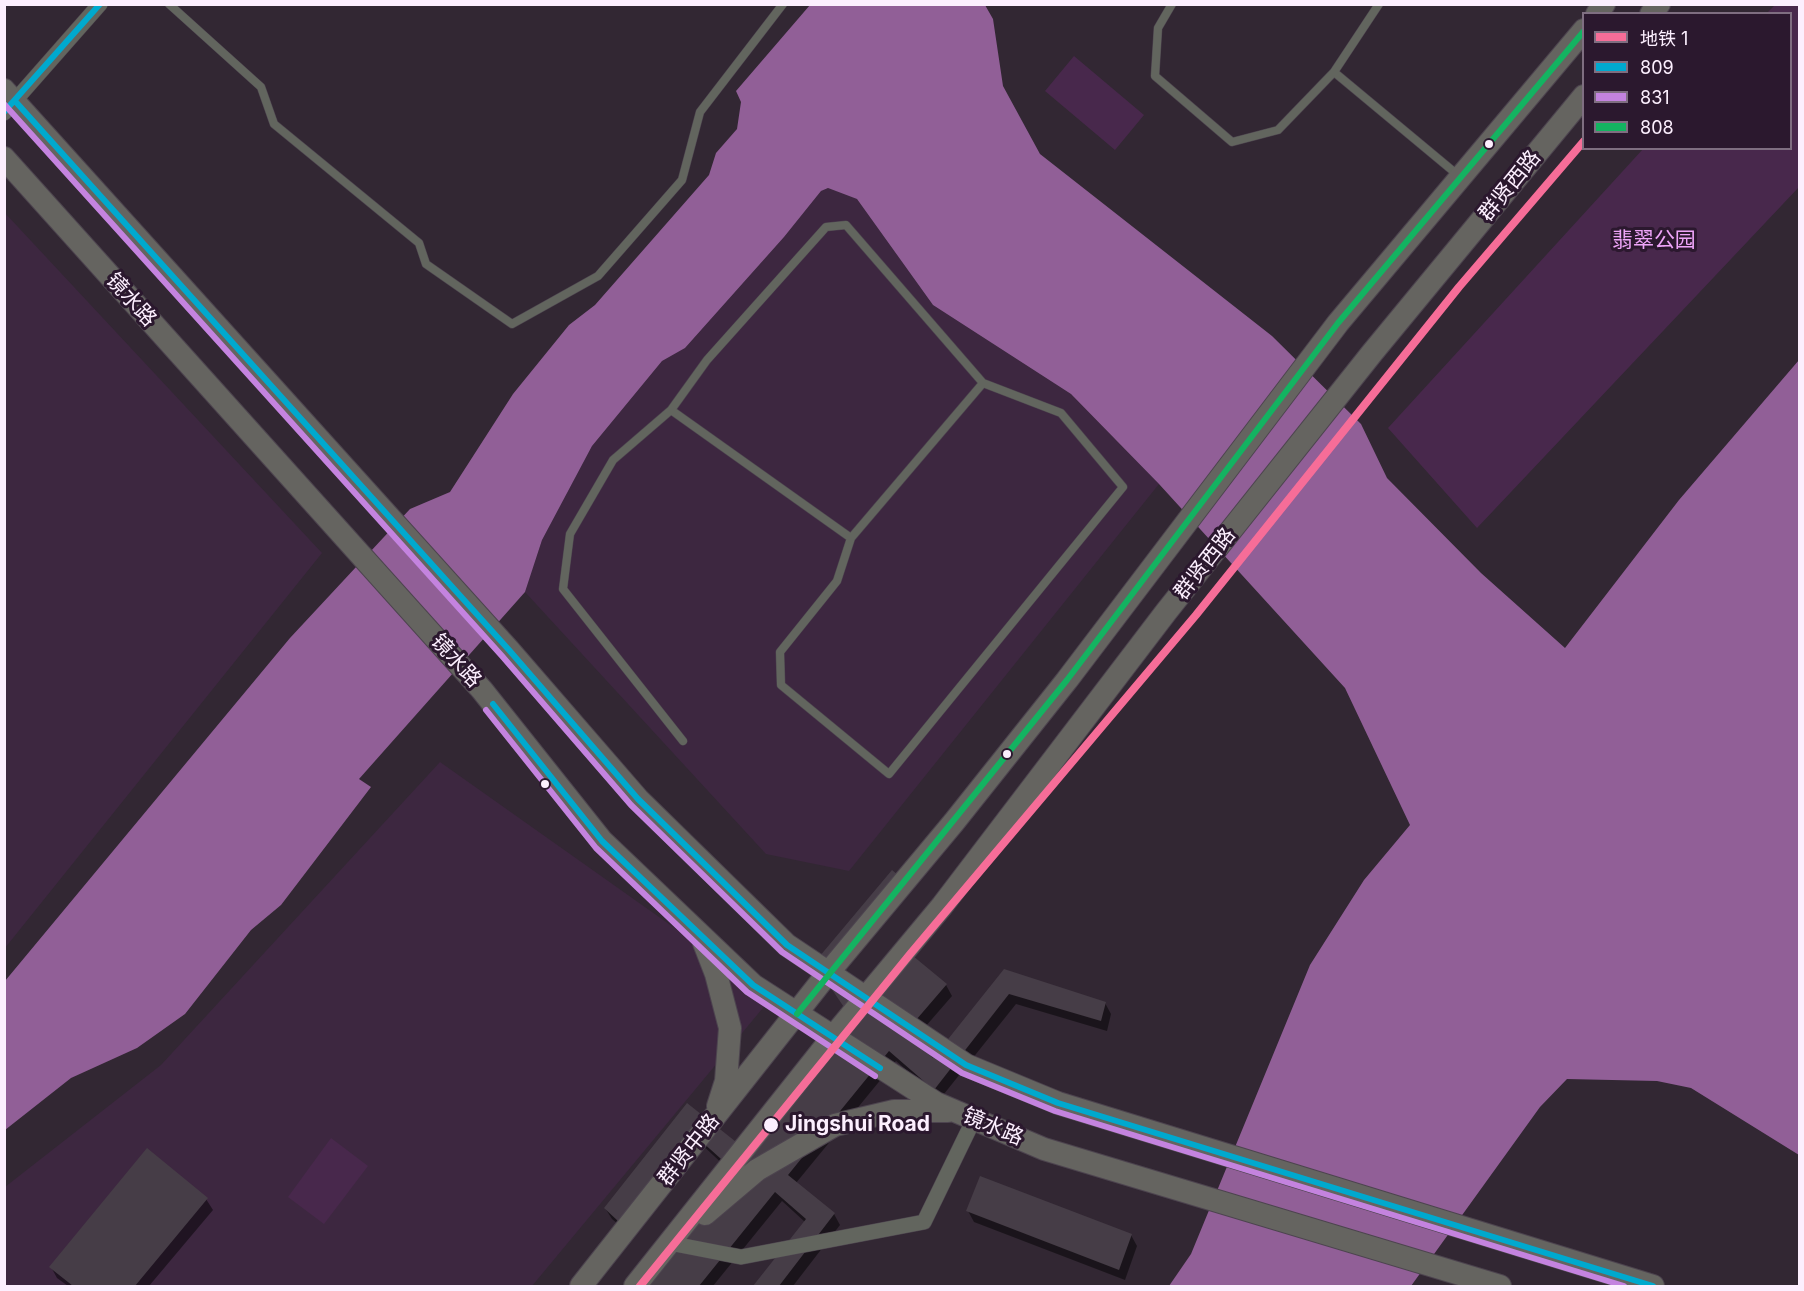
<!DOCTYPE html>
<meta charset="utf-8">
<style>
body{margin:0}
#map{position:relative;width:1804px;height:1291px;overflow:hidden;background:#322733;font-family:Inter,"Noto Sans SC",sans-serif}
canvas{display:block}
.frame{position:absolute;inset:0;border:6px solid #fceffe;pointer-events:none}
.legend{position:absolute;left:1582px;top:12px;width:210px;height:138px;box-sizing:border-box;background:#2b182e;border:2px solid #7f6e81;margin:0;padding:8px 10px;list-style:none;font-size:18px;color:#fceffe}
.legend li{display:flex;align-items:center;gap:12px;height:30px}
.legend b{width:30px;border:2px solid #7f6e81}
</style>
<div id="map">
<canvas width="1804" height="1291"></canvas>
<div class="frame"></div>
<ul class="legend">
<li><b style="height:8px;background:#f66d98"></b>地铁 1</li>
<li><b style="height:8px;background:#00a9ce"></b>809</li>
<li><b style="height:8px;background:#c483df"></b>831</li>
<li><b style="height:8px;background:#13b361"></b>808</li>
</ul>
</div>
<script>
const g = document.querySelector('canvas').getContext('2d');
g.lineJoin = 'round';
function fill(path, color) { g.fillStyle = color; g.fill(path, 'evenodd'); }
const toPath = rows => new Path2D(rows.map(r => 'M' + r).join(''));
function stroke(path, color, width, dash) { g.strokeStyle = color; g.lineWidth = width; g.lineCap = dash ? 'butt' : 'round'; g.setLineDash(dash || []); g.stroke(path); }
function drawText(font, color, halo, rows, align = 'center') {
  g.font = font + ' Inter,"Noto Sans SC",sans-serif'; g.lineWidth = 6; g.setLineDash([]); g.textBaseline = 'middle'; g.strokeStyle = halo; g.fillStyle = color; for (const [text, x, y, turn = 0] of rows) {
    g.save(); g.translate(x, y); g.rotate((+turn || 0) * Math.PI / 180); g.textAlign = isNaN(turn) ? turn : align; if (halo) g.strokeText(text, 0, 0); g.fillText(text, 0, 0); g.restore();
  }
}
const built = toPath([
 [828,188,857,199,933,305,1071,394,1159,484,849,871,766,854,525,592,542,540,592,446,662,361,685,348,784,237,821,191],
 [5,213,322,553,5,948],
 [440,762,772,997,532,1286,5,1286,5,1187,161,1065]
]);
const green = toPath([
 [1775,5,1799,5,1799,187,1477,528,1388,428,1643,149,1790,148,1790,14,1767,13],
 [1074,56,1144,115,1115,150,1045,91],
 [331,1138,368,1166,324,1224,288,1197]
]);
const water = toPath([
 [810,5,985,5,993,19,1003,86,1040,154,1272,336,1361,424,1387,478,1481,573,1565,648,1679,500,1799,360,1799,1155,1691,1088,1657,1081,1567,1079,1540,1107,1411,1286,1169,1286,1191,1254,1310,965,1364,880,1410,825,1345,688,1159,484,1071,394,933,305,857,199,828,188,821,191,784,237,685,348,662,361,592,446,542,540,525,592,359,779,371,787,281,905,251,930,185,1014,137,1048,71,1078,5,1130,5,981,290,638,410,509,450,492,513,394,569,325,595,305,709,175,716,153,737,129,741,102,736,91]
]);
const shadow = toPath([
 [1004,970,1105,1003,1111,1014,1107,1031,1016,1004,940,1099,896,1061,796,1183,834,1214,840,1225,793,1286,755,1286,805,1222,782,1201,713,1286,634,1286,729,1170,698,1141,625,1230,612,1219,605,1208,687,1105,745,1151,853,1020,842,972,864,1007,946,985,952,996,912,1042,933,1060],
 [206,1199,213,1210,149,1286,68,1286,57,1278,51,1267],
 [968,1211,1131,1235,1137,1246,1125,1280,974,1222]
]);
const building = toPath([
 [892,870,904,880,836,961,864,1004,907,951,947,984,904,1034,933,1058,1004,969,1106,1002,1101,1021,1009,994,934,1090,889,1051,788,1175,835,1213,779,1286,753,1286,806,1219,775,1192,699,1286,632,1286,730,1167,691,1132,618,1221,604,1208,687,1103,745,1149,852,1019,814,963],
 [147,1148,208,1198,135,1286,73,1286,49,1267],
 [980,1176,1132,1234,1119,1270,966,1211]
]);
const lane = toPath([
 [169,4,261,87,274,124,419,243,426,264,512,324,598,276,682,180,700,112,783,4],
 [1172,4,1158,28,1155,76,1232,142,1278,130,1334,72,1379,4],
 [1334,72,1459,176],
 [983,383,1061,413,1123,487,889,774,781,685,780,652,837,581,851,538,983,383],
 [671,410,851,538],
 [683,741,563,589,570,534,613,460,671,410,707,360,826,227,846,225,983,383]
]);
const street = toPath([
 [4,113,100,4],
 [669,1243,741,1257,924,1222,974,1119]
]);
const primary = toPath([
 [1597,14,1604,4],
 [1651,14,1659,4],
 [4,90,509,650,638,799,787,945,966,1065,1058,1103,1653,1286],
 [4,158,482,690,602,841,753,985,936,1103,1044,1149,1500,1286],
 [704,943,716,974,730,1028,726,1081,718,1106],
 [705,1214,757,1170,835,1125,894,1111,948,1111],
 [581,1286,828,973,954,822,1067,680,1338,323,1584,30],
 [635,1286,832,1038,942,906,1166,612,1372,353,1584,96]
]);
const bus1 = toPath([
 [15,101,509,650,638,799,787,945,966,1065,1058,1103,1653,1286],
 [4,112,100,4],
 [493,704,602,841,753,985,880,1068]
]);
const bus2 = toPath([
 [4,104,502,656,631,805,782,952,962,1073,1055,1111,1624,1286],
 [486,710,596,848,747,992,875,1076]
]);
const bus3 = toPath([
 [797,1014,1067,680,1338,323,1584,31]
]);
const metro1 = toPath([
 [640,1286,911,953,1196,615,1459,287,1584,141]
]);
const markers = [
 [1489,144,5,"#fceffe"],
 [1007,754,5,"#fceffe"],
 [545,784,5,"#fceffe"],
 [771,1125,8,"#fceffe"]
];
const streetNames = [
 ["群贤西路",1510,186,-51],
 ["镜水路",131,300,48],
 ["群贤西路",1205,564,-52],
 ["镜水路",456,661,48],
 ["镜水路",993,1127,23],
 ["群贤中路",689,1150,-52]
];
const parkNames = [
 ["翡翠公园",1654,241]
];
const stopNames = [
 ["Jingshui Road",785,1125]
];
fill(built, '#3d2740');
fill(green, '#48284c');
fill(water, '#915f97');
fill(shadow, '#0007');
fill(building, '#463d47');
stroke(lane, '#4d444f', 9);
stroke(street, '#4d444f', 16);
stroke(primary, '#4d444f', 24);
stroke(lane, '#62655e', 8);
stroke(street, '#62655e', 15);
stroke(primary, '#656460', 22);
stroke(bus1, '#00a9ce', 6);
stroke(bus2, '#c483df', 6);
stroke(bus3, '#13b361', 6);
stroke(metro1, '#f66d98', 8);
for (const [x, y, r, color] of markers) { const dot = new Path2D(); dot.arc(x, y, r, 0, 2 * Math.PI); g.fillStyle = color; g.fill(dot); stroke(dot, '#2b182e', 2); }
drawText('21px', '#fceffe', '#2b182e', streetNames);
drawText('21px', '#eea4f8', '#2b182e', parkNames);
drawText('bold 21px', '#fceffe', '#2b182e', stopNames, 'left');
</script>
